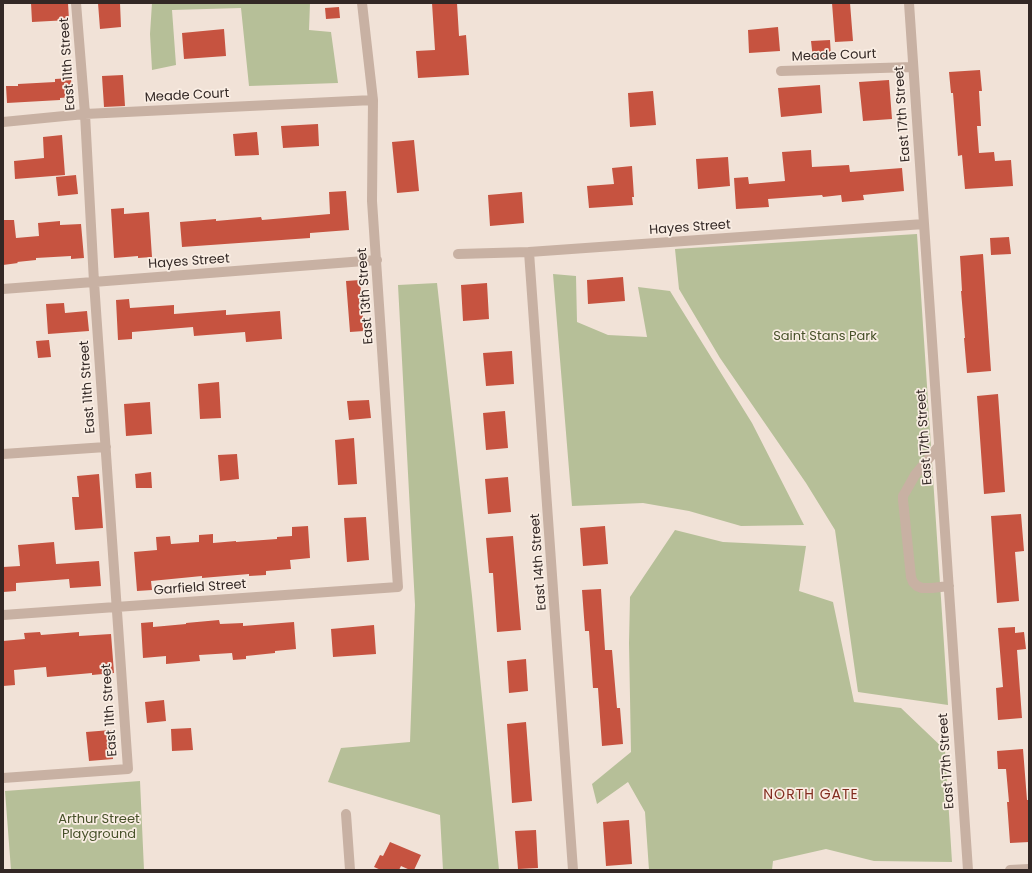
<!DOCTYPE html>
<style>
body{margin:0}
#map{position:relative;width:1032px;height:873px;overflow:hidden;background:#f1e2d7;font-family:Poppins,sans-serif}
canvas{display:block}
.frame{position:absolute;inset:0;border:4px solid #332825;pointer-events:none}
</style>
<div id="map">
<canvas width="1032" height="873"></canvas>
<div class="frame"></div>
</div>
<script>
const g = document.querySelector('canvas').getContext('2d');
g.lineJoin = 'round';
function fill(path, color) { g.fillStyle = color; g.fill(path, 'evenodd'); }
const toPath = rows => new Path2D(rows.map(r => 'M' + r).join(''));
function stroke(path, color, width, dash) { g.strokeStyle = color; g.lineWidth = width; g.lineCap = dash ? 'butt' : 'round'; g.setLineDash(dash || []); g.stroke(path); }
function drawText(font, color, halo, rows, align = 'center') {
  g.font = font + ' Poppins,sans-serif'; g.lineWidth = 3.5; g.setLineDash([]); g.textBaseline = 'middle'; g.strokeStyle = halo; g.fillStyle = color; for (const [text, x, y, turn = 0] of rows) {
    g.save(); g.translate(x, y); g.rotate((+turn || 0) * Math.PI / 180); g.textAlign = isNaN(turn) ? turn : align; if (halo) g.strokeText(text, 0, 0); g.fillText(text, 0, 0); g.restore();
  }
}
const green = toPath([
 [152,3,310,3,309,30,331,32,338,83,249,86,241,8,172,10,176,65,152,70,150,34],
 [917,234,948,705,858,692,835,530,806,483,720,358,679,289,675,249],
 [553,274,576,276,577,322,608,335,647,337,638,287,670,291,752,423,804,525,741,526,689,511,643,503,572,506],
 [437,283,472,596,499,870,443,870,440,815,328,782,341,748,410,742,415,605,398,285],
 [675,530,723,542,806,546,799,591,833,602,854,702,901,708,945,750,952,862,874,861,826,849,773,861,772,870,649,870,645,812,628,782,597,804,592,784,631,752,629,643,630,597],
 [140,781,144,870,11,870,5,791]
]);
const building = toPath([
 [31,3,68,3,69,20,32,22],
 [98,3,120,3,121,27,100,29],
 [432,3,457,3,459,36,466,35,469,75,418,78,416,51,435,50],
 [832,3,850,3,853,41,835,42],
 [339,7,340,18,326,19,325,8],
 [778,27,780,51,749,53,748,30],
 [224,29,226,56,184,59,182,33],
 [830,40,831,57,813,59,811,41],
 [980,70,982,91,979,91,981,126,977,126,979,153,994,152,995,161,1011,160,1013,186,965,189,962,155,958,156,953,93,951,93,949,72],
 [123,75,125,106,104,107,102,76],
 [71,78,72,97,60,98,60,100,7,103,6,86,18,86,18,84,55,82,55,79],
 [889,80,892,119,863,121,859,82],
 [820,85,822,113,781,117,778,88],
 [653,91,656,125,630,127,628,93],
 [318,124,319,146,283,148,281,126],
 [257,132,259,155,235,156,233,134],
 [62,135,65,175,15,179,14,161,44,158,43,137],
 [414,140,419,191,397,193,392,142],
 [811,150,812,167,849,165,850,172,902,168,904,191,863,195,864,200,842,202,841,195,823,197,822,195,768,199,769,207,736,209,734,178,748,177,749,184,785,181,782,152],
 [728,157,730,186,698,189,696,159],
 [632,166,634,197,632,197,633,205,589,208,587,186,614,184,612,168],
 [76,175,78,194,58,196,56,177],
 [346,191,349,230,310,233,310,238,182,247,180,222,216,219,216,221,261,217,262,220,330,214,329,192],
 [522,192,524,223,490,226,488,195],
 [124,208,124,214,149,212,152,257,138,258,138,256,114,258,111,209],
 [3,220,14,220,16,238,39,236,38,223,60,221,60,225,81,224,84,258,71,259,71,256,36,258,36,260,17,262,18,263,3,265],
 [1009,237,1011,254,991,255,990,238],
 [983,254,991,371,967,373,964,338,965,338,961,291,962,291,960,256],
 [623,277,625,301,588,304,587,280],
 [360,280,364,331,350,332,346,281],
 [487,283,489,319,463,321,461,285],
 [129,299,130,308,174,305,174,314,226,310,226,315,280,311,282,339,246,342,245,332,194,336,193,327,132,332,132,339,118,340,116,300],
 [64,303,65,313,87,311,89,331,48,334,46,304],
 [49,340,51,357,38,358,36,341],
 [512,351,514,384,486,386,483,353],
 [219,382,221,418,200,419,198,384],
 [998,394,1005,492,984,494,977,396],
 [369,400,371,418,349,420,347,401],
 [150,402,152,434,126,436,124,404],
 [505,411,508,448,486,450,483,413],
 [354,438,357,484,338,485,335,440],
 [237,454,239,479,220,481,218,455],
 [151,472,152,488,136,488,135,474],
 [99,474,103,528,75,530,72,497,79,497,77,476],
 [508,477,511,512,488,514,485,479],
 [1021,514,1024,551,1015,552,1019,601,997,603,991,516],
 [366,517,369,560,347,562,344,518],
 [308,526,310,558,290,560,291,569,266,571,266,575,249,576,249,574,202,578,202,576,151,581,152,590,137,591,134,552,157,550,156,537,170,536,171,544,199,542,199,535,213,534,213,543,236,541,236,542,277,539,277,537,292,536,292,527],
 [605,526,608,564,583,566,580,528],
 [513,536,521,630,497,632,493,573,489,573,486,538],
 [54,542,56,564,99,561,101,586,70,588,69,579,16,583,16,591,3,592,3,567,20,566,18,545],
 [601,589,605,650,612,650,617,708,620,708,623,744,602,746,598,688,593,688,589,631,585,631,582,590],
 [219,620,220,624,243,623,243,626,294,622,296,649,275,651,275,653,246,656,246,659,233,660,232,653,199,655,200,661,166,664,166,656,143,658,141,623,153,622,153,627,186,624,186,623],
 [374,625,376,654,333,657,331,629],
 [1015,627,1015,633,1024,632,1026,649,1017,650,1022,718,998,720,996,688,1003,687,998,628],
 [40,632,41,635,79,632,79,636,111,634,114,673,92,675,92,673,47,677,46,667,14,670,15,685,3,686,3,641,25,639,24,633],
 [526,659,528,691,509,693,507,661],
 [164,700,166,721,147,723,145,702],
 [526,722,532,801,512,803,507,724],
 [191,728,193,750,172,751,171,729],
 [111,730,113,759,89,761,86,732],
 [1023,749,1027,800,1029,800,1029,842,1010,843,1007,802,1009,802,1006,769,998,769,997,751],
 [629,820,632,864,606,866,603,822],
 [536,830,538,868,518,869,515,831],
 [390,842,421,855,414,870,410,870,401,866,399,870,381,870,374,867,380,855,383,856]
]);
const minor = toPath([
 [909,3,968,870],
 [781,71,913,67],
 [3,122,85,114,373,100],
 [529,252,573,870],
 [458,254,529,252,924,224],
 [3,289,377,260],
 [939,446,915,475,906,491,903,496,903,500,911,577,913,582,917,586,922,588,932,588,949,586],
 [3,454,106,447],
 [3,615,398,587,372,201,373,100,362,3],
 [3,778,128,769,94,282,85,114,76,3],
 [346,814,350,870],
 [1010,870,1029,869]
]);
const streetNames = [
 ["Meade Court",834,56,-2],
 ["East 11th Street",68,64,-94],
 ["Meade Court",187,96,-3],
 ["East 17th Street",903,114,-94],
 ["Hayes Street",690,228,-4],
 ["Hayes Street",189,262,-4],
 ["East 13th Street",366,296,-94],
 ["East 11th Street",88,387,-94],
 ["East 17th Street",925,437,-94],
 ["East 14th Street",539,562,-94],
 ["Garfield Street",200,588,-4],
 ["East 11th Street",110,710,-94],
 ["East 17th Street",947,761,-94]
];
const parkNames = [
 ["Saint Stans Park",825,337],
 ["Arthur Street",99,820],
 ["Playground",99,835]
];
const neighbourhoodNames = [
 ["NORTH GATE",811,795]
];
fill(green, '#b6bf98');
fill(building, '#c65340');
stroke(minor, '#c8b1a3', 10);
drawText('13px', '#332825', '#f9ede3', streetNames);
drawText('13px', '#475129', '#f9ede3', parkNames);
g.letterSpacing = '1px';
drawText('14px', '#822d1f', '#f9ede3', neighbourhoodNames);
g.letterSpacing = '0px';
</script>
